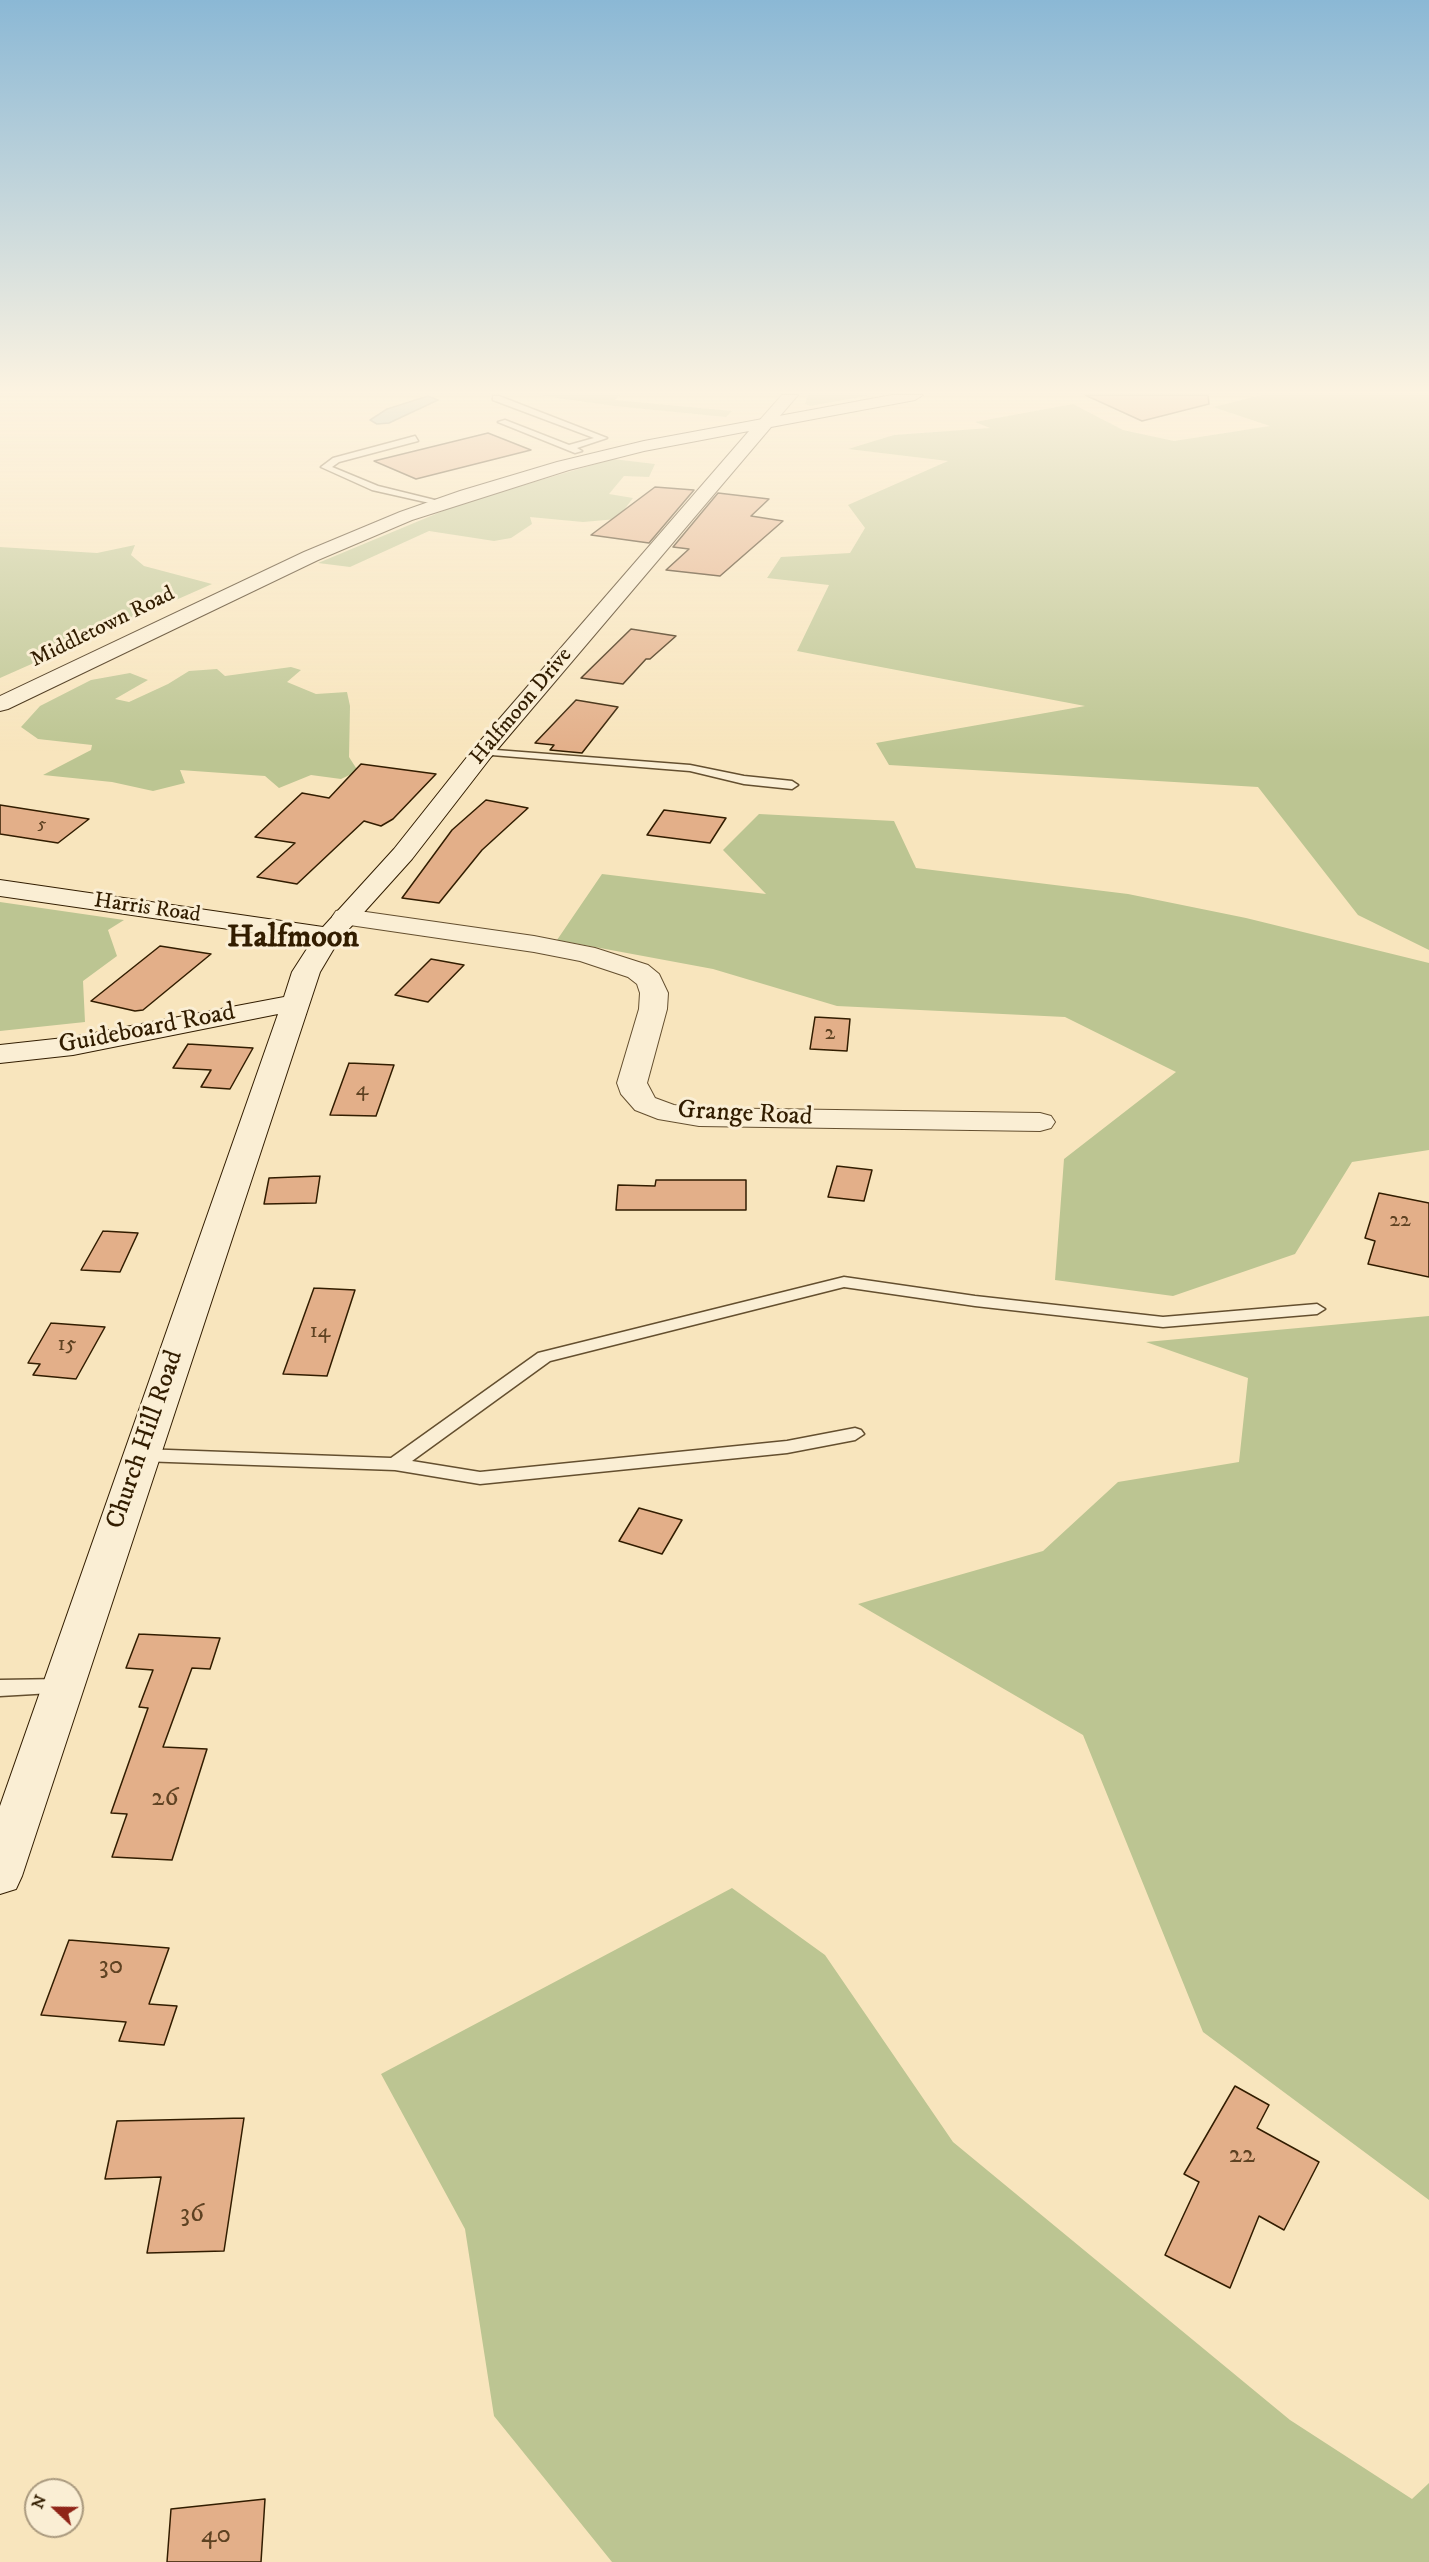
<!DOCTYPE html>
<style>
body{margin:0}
#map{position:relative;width:1429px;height:2562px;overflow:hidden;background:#f8e5bd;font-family:"IM FELL DW Pica",serif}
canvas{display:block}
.north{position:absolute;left:24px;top:2478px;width:60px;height:60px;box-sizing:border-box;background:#faeed4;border:2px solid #aa9a7f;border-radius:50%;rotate:292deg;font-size:16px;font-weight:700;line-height:24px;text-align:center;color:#321d00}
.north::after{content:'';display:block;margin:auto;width:21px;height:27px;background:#8f2418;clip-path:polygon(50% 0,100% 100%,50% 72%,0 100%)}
</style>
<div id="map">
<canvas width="1429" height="2562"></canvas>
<div class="north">N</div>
</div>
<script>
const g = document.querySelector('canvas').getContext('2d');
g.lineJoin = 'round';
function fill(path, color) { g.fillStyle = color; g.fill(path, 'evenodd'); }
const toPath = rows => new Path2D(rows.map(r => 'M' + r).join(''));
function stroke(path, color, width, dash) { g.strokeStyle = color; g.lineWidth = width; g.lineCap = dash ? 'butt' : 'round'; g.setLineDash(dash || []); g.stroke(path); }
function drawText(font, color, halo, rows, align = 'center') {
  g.font = font + ' "IM FELL DW Pica",serif'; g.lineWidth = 6; g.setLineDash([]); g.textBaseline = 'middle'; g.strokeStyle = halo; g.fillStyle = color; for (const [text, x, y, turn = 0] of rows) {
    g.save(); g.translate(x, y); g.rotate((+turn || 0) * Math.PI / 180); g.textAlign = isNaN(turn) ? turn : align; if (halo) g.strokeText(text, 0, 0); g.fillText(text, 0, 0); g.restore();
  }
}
const green = toPath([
 [537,395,620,395,615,400,732,411,726,417,614,406],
 [808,395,872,395,810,406,805,404],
 [1262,395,1429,395,1429,950,1358,915,1258,787,889,765,876,743,1085,706,797,651,829,585,767,578,781,557,850,553,865,528,848,505,948,461,848,449,894,435,990,428,975,422,1073,404,1123,430,1174,441,1270,426,1213,407],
 [613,459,655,464,649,477,624,476,609,494,633,498,617,519,583,522,530,517,532,524,511,538,494,541,429,531,350,567,318,563,462,503],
 [135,545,131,555,144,566,212,584,0,678,0,547,97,553],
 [291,667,301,670,287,682,316,694,347,692,350,706,349,757,358,771,341,779,311,775,279,788,265,776,180,770,185,783,153,791,112,782,43,775,91,750,92,745,38,739,21,727,40,706,91,680,130,673,148,680,115,699,129,702,168,684,189,671,217,669,225,676],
 [759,814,894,821,916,868,1128,894,1246,918,1429,963,1429,1150,1352,1162,1295,1254,1173,1296,1055,1280,1064,1159,1176,1072,1065,1017,837,1006,713,969,557,940,602,874,766,894,723,850],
 [0,902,124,920,108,930,117,956,83,981,85,1022,0,1031],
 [1429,1316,1429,2200,1203,2032,1083,1735,858,1604,1043,1551,1118,1482,1239,1462,1248,1378,1146,1342],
 [732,1888,825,1955,953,2142,1290,2420,1412,2499,1429,2483,1429,2562,612,2562,494,2416,465,2229,381,2074]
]);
const water = toPath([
 [428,396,438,400,389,423,377,424,370,420,387,409,428,396]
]);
const building = toPath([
 [1085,395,1208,395,1209,404,1142,421,1085,395],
 [488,433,531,450,416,479,374,461,488,433],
 [655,487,694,490,649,543,591,535,655,487],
 [718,493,769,499,751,516,783,521,720,576,666,570,689,549,673,547,718,493],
 [631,629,676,636,650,659,646,659,623,684,581,678,631,629],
 [576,700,618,707,582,753,550,750,554,745,535,743,576,700],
 [361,764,436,774,393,819,381,826,364,821,297,884,257,877,295,843,255,837,302,793,329,798,361,764],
 [486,800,528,808,482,850,439,903,402,898,452,830,486,800],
 [0,805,89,819,58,843,0,834,0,805],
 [664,810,726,818,710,843,647,835,664,810],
 [160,946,211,954,143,1010,135,1011,91,1001,160,946],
 [431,959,464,965,428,1002,395,995,431,959],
 [815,1017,850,1019,847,1051,810,1049,815,1017],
 [188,1044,253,1048,230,1089,201,1087,211,1070,173,1068,188,1044],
 [349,1063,394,1065,376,1116,330,1115,349,1063],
 [837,1166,872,1170,864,1201,828,1197,837,1166],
 [320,1176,316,1203,264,1204,269,1178,320,1176],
 [656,1180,746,1180,746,1210,616,1210,618,1185,655,1186,656,1180],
 [1379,1193,1429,1203,1429,1277,1368,1264,1375,1241,1365,1238,1379,1193],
 [103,1231,138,1233,120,1272,81,1270,103,1231],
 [314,1288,355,1290,327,1376,283,1374,314,1288],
 [51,1323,105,1327,76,1379,33,1375,40,1364,28,1363,51,1323],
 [639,1508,682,1520,662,1554,619,1541,639,1508],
 [139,1634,220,1638,210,1669,192,1668,163,1747,207,1749,172,1860,112,1857,127,1814,111,1813,148,1708,139,1707,153,1670,126,1668,139,1634],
 [69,1940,169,1948,149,2004,177,2006,164,2045,119,2041,126,2022,41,2015,69,1940],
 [1235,2086,1269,2105,1257,2128,1319,2162,1284,2230,1259,2216,1230,2288,1165,2255,1199,2182,1184,2174,1235,2086],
 [244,2118,224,2251,147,2253,161,2177,105,2179,117,2121,244,2118],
 [265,2499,261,2562,167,2562,171,2509,265,2499]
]);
const lane = toPath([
 [493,396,499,396,607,438,577,448,582,451,575,453,498,422,505,420,569,445,594,438,493,400,493,396],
 [415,436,418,441,339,462,332,467,378,486,443,502,443,506,372,490,321,467,333,458,415,436],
 [483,749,690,765,744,776,792,781,798,785,792,789,744,784,690,771,479,754,479,750,483,749],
 [844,1277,975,1296,1163,1317,1317,1304,1325,1309,1317,1314,1163,1327,975,1306,844,1287,550,1361,412,1461,480,1472,787,1441,855,1428,861,1430,864,1434,855,1440,787,1453,480,1484,395,1470,141,1461,135,1459,132,1455,135,1451,141,1449,391,1458,538,1353,844,1277],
 [62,1679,69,1682,72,1687,69,1692,0,1696,0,1680,62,1679]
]);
const street = toPath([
 [782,395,798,395,773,424,761,424,759,421,782,395],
 [345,909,534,936,595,948,648,965,659,974,668,993,667,1009,647,1083,655,1098,674,1105,699,1108,1040,1113,1051,1116,1055,1122,1051,1128,1040,1131,699,1126,658,1119,635,1110,621,1094,617,1083,639,1009,640,993,637,984,628,977,580,961,534,952,336,923,332,917,336,911,345,909]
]);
const secondary = toPath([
 [892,395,923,395,915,400,771,427,491,757,412,859,339,940,320,972,22,1876,16,1889,0,1894,0,1806,278,1014,73,1055,0,1063,0,1045,73,1037,284,997,292,972,312,941,0,896,0,880,323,927,394,849,475,747,749,431,644,451,569,470,412,520,318,560,8,709,0,711,0,696,304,552,400,512,460,491,557,462,644,441,892,395]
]);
const farNumbernames = [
 ["5",42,825]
];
const farStreetnames = [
 ["Middletown Road",103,628,-26],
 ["Halfmoon Drive",522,707,-50],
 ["Harris Road",147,909,8]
];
const numberNames = [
 ["2",830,1034],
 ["4",362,1090],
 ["22",1400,1221],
 ["14",320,1332],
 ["15",67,1345]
];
const streetNames = [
 ["Guideboard Road",147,1030,-11],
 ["Grange Road",745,1115,3],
 ["Church Hill Road",146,1440,-71]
];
const nearNumbernames = [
 ["26",165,1799],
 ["30",111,1967],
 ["22",1242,2156],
 ["36",192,2215],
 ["40",216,2536]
];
const districtNames = [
 ["Halfmoon",293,939]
];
fill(green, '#bcc592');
fill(water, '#a0bdb9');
stroke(water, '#747d6f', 1.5);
fill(building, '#e3af89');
stroke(building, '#321d00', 1.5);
stroke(lane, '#644f2f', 3);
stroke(street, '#644f2f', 2);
stroke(secondary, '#321d00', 2);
fill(lane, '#faeed4');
fill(street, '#faeed4');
fill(secondary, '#faeed4');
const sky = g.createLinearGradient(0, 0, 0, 753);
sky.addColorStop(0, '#8bb8d5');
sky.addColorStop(0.52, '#fcf3e1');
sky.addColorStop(1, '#fcf3e100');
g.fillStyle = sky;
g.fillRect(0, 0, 1429, 753);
drawText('18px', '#5e4222', null, farNumbernames);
drawText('22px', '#321d00', '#faeed4', farStreetnames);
drawText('22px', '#5e4222', null, numberNames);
drawText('26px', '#321d00', '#faeed4', streetNames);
drawText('27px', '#5e4222', null, nearNumbernames);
drawText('bold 32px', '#321d00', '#faeed4', districtNames);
</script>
